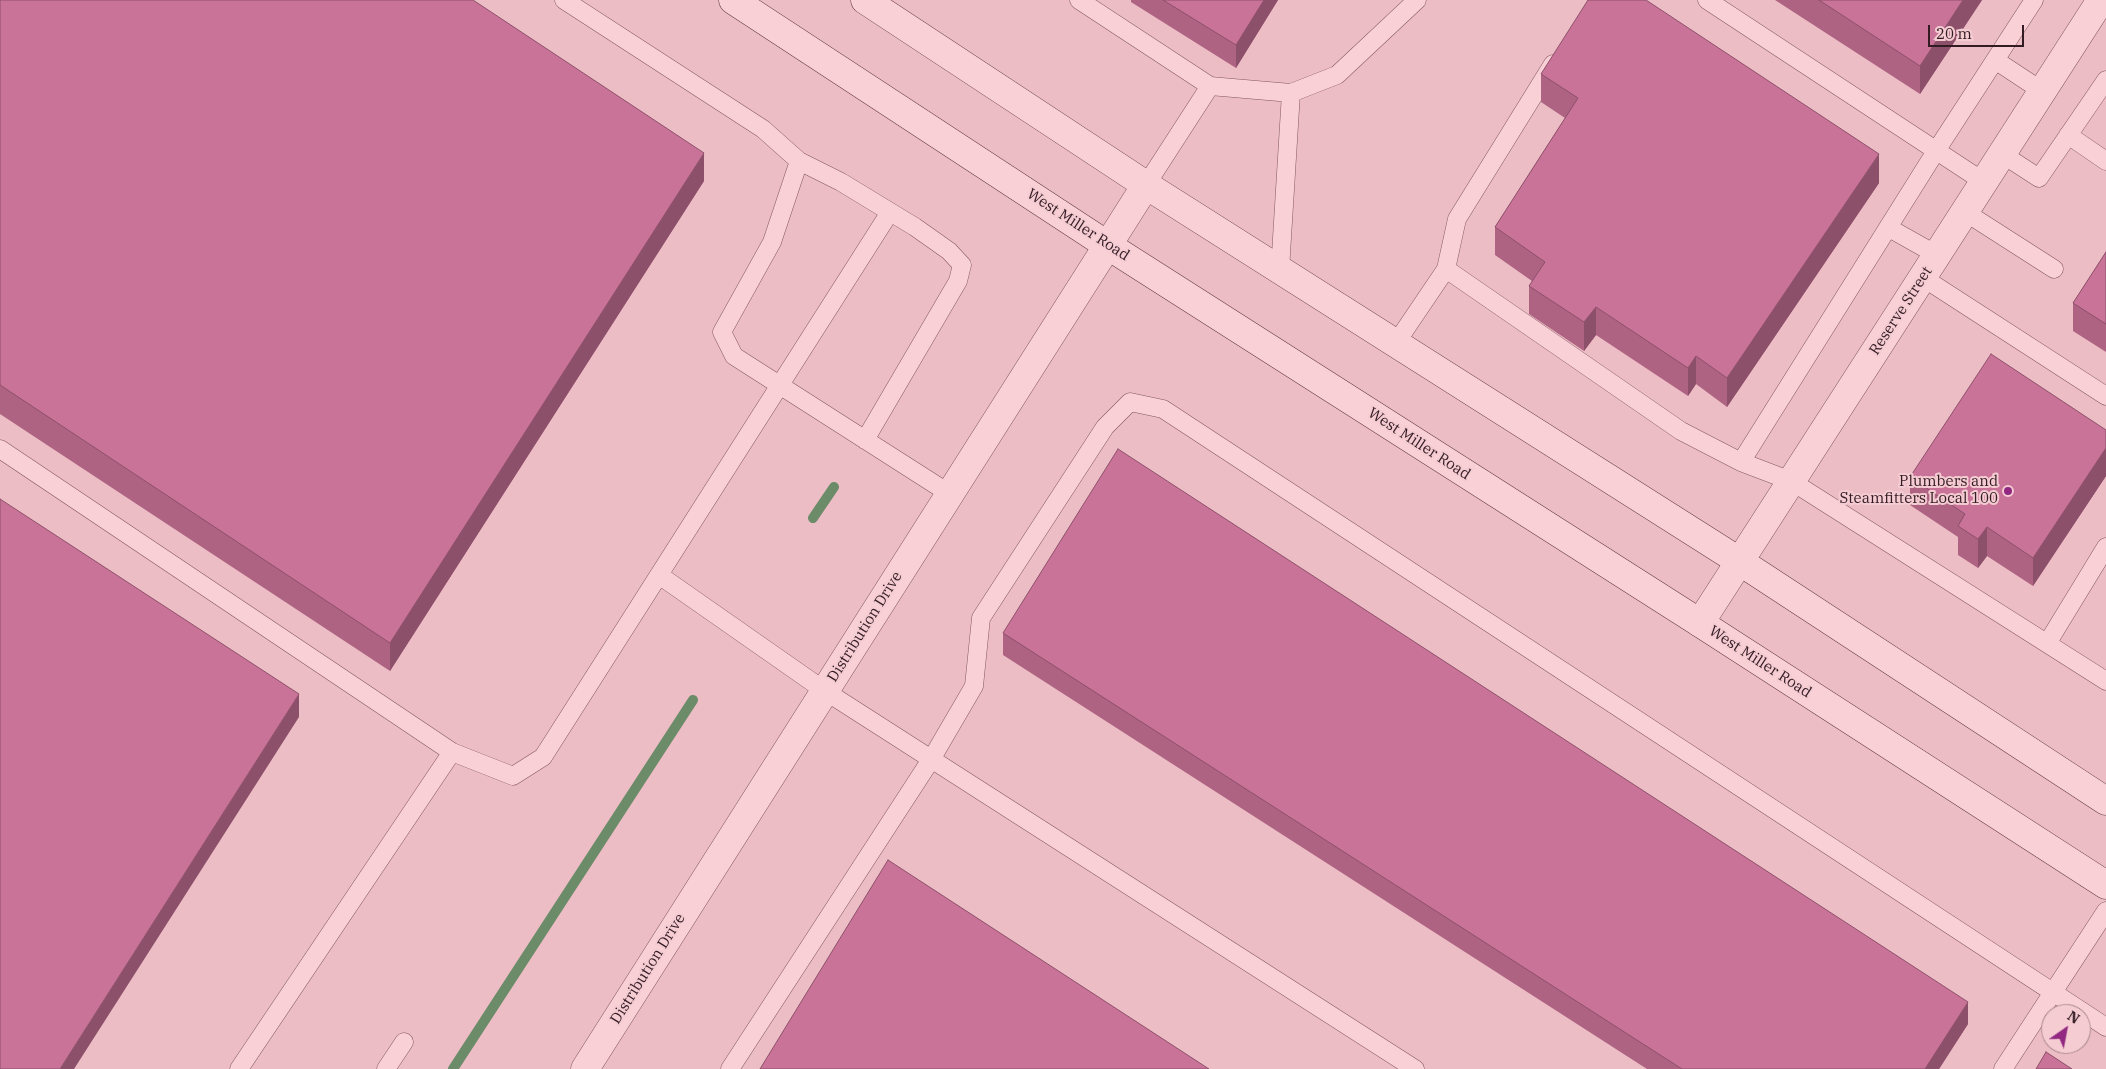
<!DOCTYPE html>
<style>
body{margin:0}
#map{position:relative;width:2106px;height:1069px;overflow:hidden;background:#ecbdc4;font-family:"IBM Plex Serif",serif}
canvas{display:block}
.north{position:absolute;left:2041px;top:1004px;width:50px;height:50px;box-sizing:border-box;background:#f4ccd2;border:1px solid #a7858c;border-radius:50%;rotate:33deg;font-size:14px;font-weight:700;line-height:20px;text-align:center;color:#331b24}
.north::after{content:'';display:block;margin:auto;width:18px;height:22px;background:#922882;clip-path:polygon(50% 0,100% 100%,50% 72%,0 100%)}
.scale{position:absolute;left:1928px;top:25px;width:96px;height:22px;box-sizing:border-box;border:2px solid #331b24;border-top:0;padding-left:6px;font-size:15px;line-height:18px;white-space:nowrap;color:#331b24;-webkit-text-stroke:4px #f4ccd2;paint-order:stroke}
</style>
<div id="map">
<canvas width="2106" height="1069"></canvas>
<div class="north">N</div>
<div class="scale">20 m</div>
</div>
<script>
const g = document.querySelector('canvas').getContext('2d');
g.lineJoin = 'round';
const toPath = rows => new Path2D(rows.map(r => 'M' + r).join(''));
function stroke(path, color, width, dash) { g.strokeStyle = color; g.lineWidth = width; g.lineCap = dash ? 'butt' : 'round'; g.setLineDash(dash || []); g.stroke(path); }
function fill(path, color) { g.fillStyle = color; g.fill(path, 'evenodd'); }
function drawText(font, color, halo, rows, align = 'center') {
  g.font = font + ' "IBM Plex Serif",serif'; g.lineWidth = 4; g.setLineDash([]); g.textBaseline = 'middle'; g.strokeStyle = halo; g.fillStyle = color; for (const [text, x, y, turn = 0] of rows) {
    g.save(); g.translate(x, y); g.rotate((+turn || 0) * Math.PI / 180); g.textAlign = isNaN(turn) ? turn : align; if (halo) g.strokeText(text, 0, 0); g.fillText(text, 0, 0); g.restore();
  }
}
const stream = toPath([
 [813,518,834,487],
 [453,1069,693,700]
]);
const service = toPath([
 [564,0,763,129,799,161,772,242,722,332,734,356,950,494],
 [1079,0,1210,86],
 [1707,0,1984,182],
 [1995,60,2042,91],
 [2068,135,2106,161],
 [2002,154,2039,178,2106,80],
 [799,161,841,182,915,227,949,251,962,265,958,281,865,440],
 [1146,185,1210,86,1291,93,1337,75,1417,0],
 [1965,212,2054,269],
 [1889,228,1937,255],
 [1446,269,1681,431,1741,462,1791,481,2106,681],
 [1280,270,1291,93],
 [1922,277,2106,396],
 [1396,343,1446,269,1457,219,1553,64],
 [0,449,452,752,513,776,543,757,890,212],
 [1741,462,1936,151,2034,0],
 [659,575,825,691,1415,1069],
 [2048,642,2106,547],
 [239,1069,452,752],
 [386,1069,404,1042],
 [730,1069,932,758,974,686,981,618,1105,427,1130,402,1163,409,2106,1027],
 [2003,1069,2106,911]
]);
const minor = toPath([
 [1700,623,2101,0],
 [585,1069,1146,185]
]);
const secondary = toPath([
 [733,0,1107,245,1700,623,2106,885],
 [865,0,1146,185,1739,561,2106,801]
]);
const wall = toPath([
 [0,0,704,181,390,671,0,414],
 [1131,0,1278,0,1236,68,1131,2],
 [1775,0,1982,0,1920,94],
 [1541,74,1879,183,1727,407,1696,384,1688,396,1596,335,1584,351,1529,314,1529,286,1532,281,1495,255,1495,227,1565,118,1541,102],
 [2106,252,2106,352,2073,331,2073,303],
 [2106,430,2106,476,2033,586,1987,556,1978,568,1958,555,1958,537,1910,505,1910,477],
 [1003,633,1968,1024,1939,1069,1647,1069,1003,655]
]);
const shadedWall = toPath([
 [1264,0,1278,0,1236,68,1236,45],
 [1963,0,1982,0,1920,94,1920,66],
 [704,153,704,181,390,671,390,643],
 [1879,154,1879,183,1727,407,1727,378],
 [1596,307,1596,335,1584,351,1584,322],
 [1696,356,1696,384,1688,396,1688,368],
 [2106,448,2106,476,2033,586,2033,558],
 [1987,527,1987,556,1978,568,1978,539],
 [299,694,299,717,74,1069,60,1069],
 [1968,1002,1968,1024,1939,1069,1925,1069]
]);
const building = toPath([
 [0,0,473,0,704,153,390,643,0,385,0,0],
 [1163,0,1264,0,1236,45,1163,0],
 [1588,0,1646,0,1879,154,1727,378,1696,356,1688,368,1596,307,1584,322,1529,286,1545,262,1495,227,1578,98,1541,74,1588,0],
 [1819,0,1963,0,1920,66,1819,0],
 [2106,252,2106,324,2073,303,2106,252],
 [1991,354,2106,430,2106,448,2033,558,1987,527,1978,539,1958,526,1965,514,1910,477,1991,354],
 [1118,449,1968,1002,1925,1069,1682,1069,1003,633,1118,449],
 [0,499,299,694,60,1069,0,1069,0,499],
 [888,860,1209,1069,760,1069,888,860],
 [2046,1052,2072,1069,2036,1069,2046,1052]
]);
const markers = [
 [2008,491,5,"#922882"]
];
const streetNames = [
 ["West Miller Road",1078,225,33],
 ["Reserve Street",1901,311,-57],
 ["West Miller Road",1419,444,33],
 ["Distribution Drive",865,627,-58],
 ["West Miller Road",1760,662,33],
 ["Distribution Drive",648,969,-58]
];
const poiNames = [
 ["Plumbers and",1998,482],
 ["Steamfitters Local 100",1998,499]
];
stroke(stream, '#6c8b69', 10);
stroke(service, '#845765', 19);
stroke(minor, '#845765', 29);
stroke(secondary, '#653a49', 29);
stroke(service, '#f8d0d5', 18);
stroke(minor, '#f8d0d5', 28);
stroke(secondary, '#f8d0d5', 28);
fill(wall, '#ae6383');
fill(shadedWall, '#8d506a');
fill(building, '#ca7398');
stroke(building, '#8d506a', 1);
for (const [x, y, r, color] of markers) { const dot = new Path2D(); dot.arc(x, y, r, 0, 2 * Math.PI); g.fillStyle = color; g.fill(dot); stroke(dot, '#f4ccd2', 2); }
drawText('15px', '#331b24', '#f4ccd2', streetNames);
drawText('15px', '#331b24', '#f4ccd2', poiNames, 'right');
</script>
